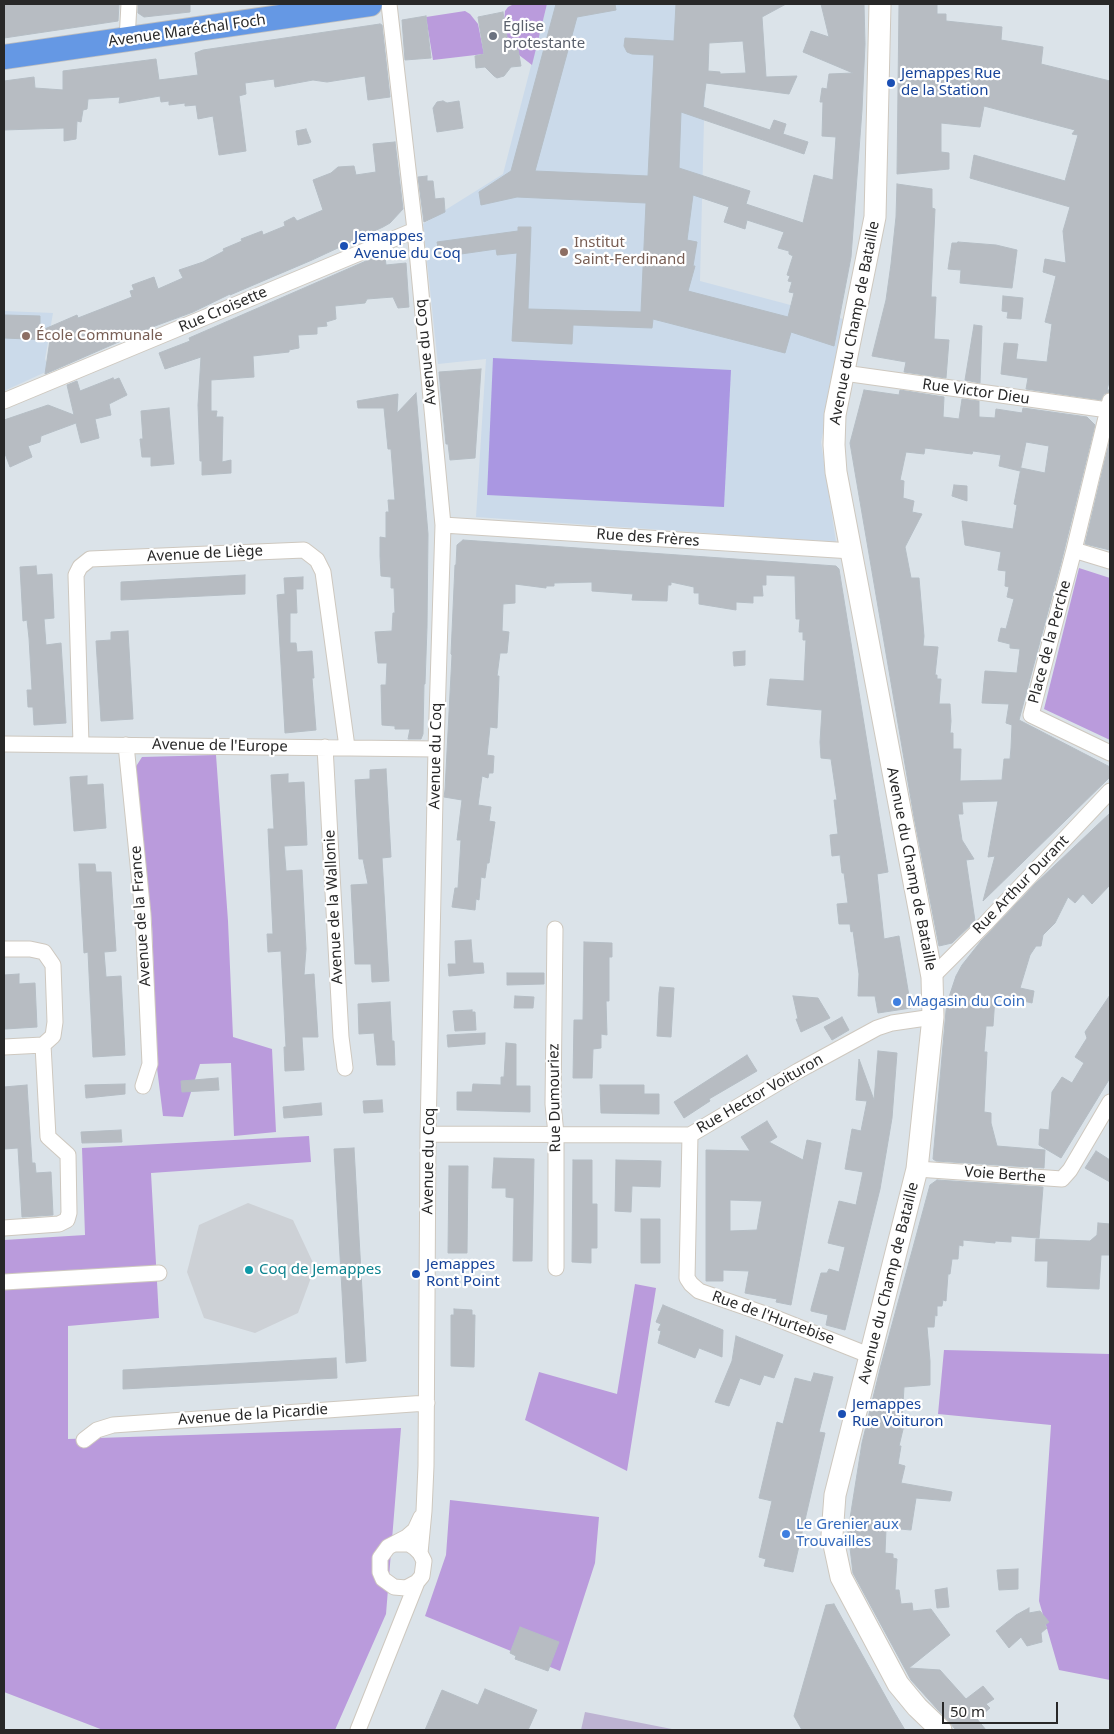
<!DOCTYPE html>
<meta charset="utf-8">
<style>
body{margin:0}
#map{position:relative;width:1114px;height:1734px;overflow:hidden;background:#dbe3e9;font-family:"Noto Sans",sans-serif}
canvas{display:block}
.frame{position:absolute;inset:0;border:5px solid #282828;pointer-events:none}
.scale{position:absolute;left:942px;top:1702px;width:116px;height:22px;box-sizing:border-box;border:2px solid #282828;border-top:0;padding-left:6px;font-size:15px;line-height:18px;white-space:nowrap;color:#282828;-webkit-text-stroke:4px #fff;paint-order:stroke}
</style>
<div id="map">
<canvas width="1114" height="1734"></canvas>
<div class="frame"></div>
<div class="scale">50 m</div>
</div>
<script>
const g = document.querySelector('canvas').getContext('2d');
g.lineJoin = 'round';
function fill(path, color) { g.fillStyle = color; g.fill(path, 'evenodd'); }
const toPath = rows => new Path2D(rows.map(r => 'M' + r).join(''));
function stroke(path, color, width, dash) { g.strokeStyle = color; g.lineWidth = width; g.lineCap = dash ? 'butt' : 'round'; g.setLineDash(dash || []); g.stroke(path); }
function drawText(font, color, halo, rows, align = 'center') {
  g.font = font + ' "Noto Sans",sans-serif'; g.lineWidth = 4.5; g.setLineDash([]); g.textBaseline = 'middle'; g.strokeStyle = halo; g.fillStyle = color; for (const [text, x, y, turn = 0] of rows) {
    g.save(); g.translate(x, y); g.rotate((+turn || 0) * Math.PI / 180); g.textAlign = isNaN(turn) ? turn : align; if (halo) g.strokeText(text, 0, 0); g.fillText(text, 0, 0); g.restore();
  }
}
const education = toPath([
 [547,4,705,4,705,80,700,281,847,320,821,442,836,542,476,517,486,359,438,364,423,224,503,174],
 [4,311,53,313,45,359,50,370,4,391]
]);
const green = toPath([
 [525,4,547,4,532,65,519,55,517,49,509,50,504,21,505,11,508,7,512,5],
 [465,11,470,14,478,24,484,54,433,60,426,17],
 [1079,568,1110,578,1110,740,1044,709],
 [216,755,228,921,233,1037,272,1049,276,1132,234,1136,231,1063,200,1064,183,1117,163,1116,157,1068,152,924,135,768,142,757],
 [309,1136,311,1162,151,1173,159,1318,68,1326,68,1439,401,1428,386,1614,335,1730,103,1730,4,1692,4,1240,85,1235,82,1148],
 [635,1284,656,1288,627,1471,525,1420,539,1372,617,1394],
 [944,1350,1110,1354,1110,1680,1059,1670,1039,1601,1051,1425,938,1414],
 [450,1500,599,1517,595,1563,560,1671,425,1616,446,1555]
]);
const cemetery = toPath([
 [585,1712,677,1730,581,1730]
]);
const pitch = toPath([
 [493,358,731,370,724,507,487,495]
]);
const plaza = toPath([
 [248,1203,293,1220,315,1267,298,1313,255,1333,204,1318,187,1272,199,1225]
]);
const building = toPath([
 [4,4,119,4,118,21,4,38,4,4],
 [138,4,190,4,190,12,144,17,138,13,138,4],
 [556,4,615,4,616,10,577,17,535,171,648,176,654,55,632,54,627,52,624,46,625,38,674,41,676,4,786,4,762,17,766,77,797,76,789,94,706,83,703,107,770,130,774,120,786,124,783,134,808,142,804,154,681,112,679,168,750,191,746,204,803,223,814,175,833,180,836,137,822,136,823,102,820,102,822,88,827,89,829,74,853,73,803,52,811,31,829,37,821,4,864,4,865,44,862,110,851,257,834,346,791,332,785,353,653,319,652,328,573,325,572,344,512,341,517,253,497,255,496,249,440,257,437,242,518,231,518,227,531,227,528,309,641,312,646,203,517,197,481,205,479,192,511,171,556,4],
 [743,41,746,73,720,74,720,72,708,71,709,43,743,41],
 [693,195,729,207,724,222,745,229,747,220,784,232,778,248,789,251,789,254,793,256,787,275,790,276,788,281,792,282,789,292,794,293,788,317,688,291,695,266,693,266,697,242,687,240,693,195],
 [899,4,937,4,937,14,946,14,946,21,1002,27,1001,40,1043,47,1041,64,1110,81,1110,378,1107,390,1110,390,1110,392,1104,394,1101,400,1026,389,1028,378,1001,374,1004,343,1018,344,1016,359,1047,362,1052,324,1045,322,1056,276,1043,272,1045,259,1066,263,1063,231,1070,207,970,178,974,155,1065,181,1078,135,1072,134,1075,130,984,106,980,127,941,123,941,152,949,153,949,169,897,174,899,4],
 [503,12,509,50,518,49,521,66,511,67,504,76,497,78,494,76,485,67,476,68,475,56,484,54,478,17,503,12],
 [426,16,431,58,405,60,402,20,426,16],
 [380,24,382,25,390,97,368,100,365,76,327,82,313,80,275,87,274,79,245,83,246,94,239,96,246,151,219,155,213,116,198,119,196,105,185,106,185,103,169,105,169,101,161,102,160,96,119,103,120,97,88,99,87,109,83,110,81,122,77,121,76,139,64,141,64,128,4,130,4,81,34,77,35,88,63,90,63,71,156,59,159,80,198,75,195,53,203,50,380,24],
 [443,101,447,103,459,101,463,128,437,132,433,108,437,102,443,101],
 [306,129,311,142,309,143,298,145,296,131,306,129],
 [395,142,403,209,390,223,383,227,312,260,230,295,230,294,193,312,155,326,45,374,50,340,4,338,4,315,40,316,40,331,77,315,78,318,132,297,130,291,134,290,132,285,154,277,158,289,183,278,179,270,203,262,224,251,223,249,242,241,241,239,262,231,263,235,285,226,284,222,294,217,297,221,323,210,313,180,331,173,338,167,354,166,356,175,376,172,373,144,395,142],
 [427,176,427,181,433,181,435,199,444,198,445,212,424,222,418,177,427,176],
 [897,184,932,189,932,208,935,209,931,297,936,297,934,339,949,340,946,378,904,372,906,362,872,356,886,300,891,264,896,217,897,184],
 [958,242,996,245,1017,250,1012,288,960,283,961,270,948,269,952,243,957,243,958,242],
 [385,257,386,265,406,263,409,307,398,308,393,297,367,299,365,303,335,306,336,319,326,322,327,326,317,327,317,334,298,335,299,348,289,350,289,352,253,356,254,377,211,380,211,411,217,411,216,417,223,417,222,462,231,460,231,473,202,475,202,461,200,461,198,405,201,357,165,369,159,353,190,341,189,338,373,258,385,257],
 [1003,296,1023,298,1021,319,1007,318,1008,312,1002,311,1003,296],
 [974,325,982,326,980,383,965,380,974,325],
 [481,369,475,458,450,460,448,444,446,444,439,372,481,369],
 [113,378,114,380,119,378,127,395,109,404,111,415,95,419,99,438,81,443,76,423,41,436,40,442,28,446,32,457,10,467,4,451,4,420,48,405,74,415,67,385,77,381,80,391,113,378],
 [864,390,899,395,900,390,944,397,943,417,959,419,962,399,979,401,979,417,995,418,996,409,1022,413,1023,408,1087,417,1095,425,1061,563,1019,720,1110,767,1110,777,983,901,995,856,988,857,998,801,962,802,963,814,958,814,962,840,974,859,966,860,975,921,952,943,939,946,914,817,850,443,864,390],
 [1026,442,1049,446,1045,473,1021,468,1014,504,1017,505,1013,529,962,521,965,545,1001,552,998,570,1006,571,1005,586,1009,587,1007,597,1014,599,1006,629,1001,628,998,641,1010,644,1010,648,1020,649,1017,673,985,671,982,703,1009,704,1006,723,1012,725,1011,748,1010,759,1004,759,1002,780,960,781,961,749,953,749,953,733,950,733,951,721,950,704,939,704,941,679,937,679,937,675,935,675,938,647,923,646,924,636,919,578,911,578,905,547,922,514,912,512,914,501,903,498,904,481,900,480,906,452,924,454,925,448,972,454,973,451,1001,455,999,466,1020,471,1026,442],
 [416,393,428,534,427,627,425,684,424,684,423,734,421,739,408,739,410,729,395,729,395,726,382,725,381,685,386,685,387,663,378,663,375,632,392,631,393,613,395,613,394,588,391,588,391,577,381,576,380,556,380,537,386,538,386,512,389,512,388,500,395,500,391,449,388,449,384,408,358,408,357,401,398,394,397,413,416,393],
 [169,408,174,464,151,466,151,457,142,457,140,439,143,439,141,411,169,408],
 [1109,443,1110,444,1110,550,1085,544,1109,443],
 [954,485,967,486,967,501,952,496,954,485],
 [463,540,836,566,839,569,888,872,877,874,884,939,899,936,911,1008,878,1013,875,996,858,996,859,974,853,931,851,932,850,924,839,924,837,904,848,903,844,873,842,873,840,855,832,856,830,835,838,834,834,800,837,800,831,759,821,758,820,742,822,710,767,705,770,679,804,681,806,640,803,640,803,632,799,632,800,619,796,619,795,576,766,575,766,585,762,585,763,596,753,596,753,603,736,602,736,610,699,604,699,593,694,593,694,587,671,582,671,585,668,585,667,601,632,600,633,594,592,591,592,582,554,583,554,586,546,586,546,588,515,584,515,603,503,604,502,631,509,632,507,653,500,653,497,676,499,676,497,728,490,727,487,755,494,756,493,773,489,773,488,778,482,776,478,805,491,807,489,821,495,822,489,863,487,863,485,878,481,877,479,900,476,899,475,910,452,907,455,888,458,888,461,840,457,840,462,800,444,797,445,790,452,655,451,654,455,565,456,565,457,545,463,540],
 [36,566,37,575,52,574,54,618,44,619,46,645,61,643,66,723,34,725,33,707,28,707,27,690,32,690,29,638,27,620,23,621,20,567,36,566],
 [245,575,245,594,121,600,121,582,245,575],
 [303,577,303,589,296,589,297,613,290,613,290,643,296,643,297,652,312,651,314,678,312,678,316,730,285,733,277,595,285,594,284,578,303,577],
 [128,631,133,719,101,721,96,641,111,640,111,632,128,631],
 [745,651,745,665,734,666,733,652,745,651],
 [386,769,391,857,382,858,389,981,372,982,371,964,355,964,351,885,368,884,363,859,359,859,355,780,370,779,370,770,386,769],
 [288,774,288,783,304,782,307,845,284,846,286,871,302,870,306,949,304,975,314,974,318,1037,302,1037,304,1070,285,1071,284,1047,286,1047,281,951,268,952,267,934,273,934,268,829,274,829,271,775,288,774],
 [87,776,87,785,103,784,106,828,74,831,70,777,87,776],
 [1110,813,1110,885,1092,904,1083,894,1075,903,1068,897,1055,923,1043,935,1041,946,1036,946,1030,955,1020,988,1034,991,1032,1003,1002,996,1002,999,995,997,993,1026,986,1026,984,1052,987,1052,984,1112,991,1113,991,1123,997,1146,1045,1150,1044,1168,936,1161,933,1159,946,1011,947,1003,956,976,962,965,981,941,1035,884,1110,813],
 [79,864,95,864,96,872,111,872,116,951,104,952,106,977,121,976,125,1055,93,1057,88,952,84,953,79,864],
 [471,940,473,963,483,963,484,973,449,976,448,964,456,964,455,941,471,940],
 [584,942,612,943,612,957,609,957,609,1001,606,1001,607,1035,601,1034,601,1048,593,1049,592,1078,573,1078,574,1020,583,1020,584,942],
 [507,973,544,973,544,984,507,985,507,973],
 [19,974,19,984,35,983,37,1027,5,1029,4,975,19,974],
 [660,987,674,988,671,1037,657,1036,659,993,660,987],
 [1110,995,1110,1078,1061,1158,1039,1145,1040,1129,1049,1130,1052,1092,1062,1077,1072,1083,1084,1063,1075,1057,1087,1038,1085,1032,1110,995],
 [515,996,534,997,533,1008,514,1008,515,996],
 [793,996,818,998,830,1018,801,1032,796,1019,798,1019,793,996],
 [390,1002,392,1041,394,1041,395,1065,377,1065,374,1033,359,1034,358,1004,390,1002],
 [472,1010,472,1012,475,1012,476,1030,455,1031,453,1011,472,1010],
 [842,1017,849,1030,832,1040,824,1027,842,1017],
 [485,1033,485,1044,448,1047,447,1035,485,1033],
 [506,1043,516,1044,516,1086,530,1086,530,1112,457,1110,457,1092,472,1092,473,1084,501,1085,501,1077,504,1077,506,1043],
 [878,1051,897,1053,892,1118,880,1189,845,1330,826,1325,828,1315,811,1311,811,1309,821,1273,827,1273,829,1269,839,1272,845,1247,828,1243,839,1201,856,1205,863,1172,845,1169,852,1129,861,1131,867,1101,856,1100,859,1059,874,1100,878,1051],
 [747,1055,757,1071,709,1099,710,1101,684,1118,674,1102,747,1055],
 [218,1078,219,1090,182,1092,181,1081,218,1078],
 [125,1084,125,1094,86,1098,85,1085,125,1084],
 [27,1085,32,1163,35,1163,36,1173,51,1172,53,1215,22,1217,18,1148,4,1149,4,1087,27,1085],
 [600,1085,644,1085,644,1094,659,1094,659,1114,601,1113,600,1085],
 [382,1100,383,1112,364,1113,363,1101,382,1100],
 [321,1103,322,1115,284,1118,283,1107,321,1103],
 [767,1121,777,1137,769,1142,803,1160,807,1140,821,1143,791,1305,776,1302,777,1299,745,1293,749,1271,723,1270,723,1281,706,1281,706,1150,750,1151,741,1137,767,1121],
 [730,1200,762,1201,757,1230,730,1231,730,1200],
 [121,1130,122,1142,82,1143,81,1132,121,1130],
 [354,1148,366,1361,346,1363,334,1149,354,1148],
 [1096,1151,1110,1160,1110,1182,1085,1168,1096,1151],
 [494,1158,534,1159,532,1261,513,1261,514,1198,506,1197,506,1188,492,1188,494,1158],
 [573,1160,592,1160,592,1204,597,1204,597,1248,591,1248,591,1263,572,1262,573,1160],
 [616,1160,661,1161,660,1187,632,1186,631,1212,615,1211,616,1160],
 [449,1166,468,1166,467,1253,448,1253,449,1166],
 [937,1180,1043,1187,1039,1238,1011,1236,1011,1242,995,1241,995,1243,963,1240,963,1246,959,1245,958,1259,952,1259,950,1274,948,1274,946,1301,943,1300,942,1306,937,1306,937,1316,935,1315,934,1327,927,1327,930,1361,930,1385,904,1387,902,1421,905,1421,899,1446,901,1446,898,1464,905,1466,901,1483,952,1492,950,1501,916,1498,911,1530,889,1528,886,1529,885,1553,893,1554,893,1558,897,1559,895,1590,899,1590,901,1604,912,1603,913,1611,931,1609,950,1635,909,1668,940,1670,966,1699,983,1686,994,1699,986,1704,990,1708,977,1719,986,1730,956,1730,911,1680,853,1573,848,1531,862,1443,881,1365,930,1185,937,1180],
 [641,1219,660,1219,660,1263,641,1263,641,1219],
 [1098,1223,1110,1224,1110,1255,1101,1255,1099,1289,1047,1287,1048,1261,1035,1261,1036,1239,1090,1241,1097,1235,1098,1223],
 [663,1305,723,1330,722,1357,699,1348,695,1358,658,1343,661,1331,658,1330,661,1324,656,1322,663,1305],
 [454,1309,472,1310,472,1315,475,1315,474,1367,451,1366,451,1315,454,1315,454,1309],
 [736,1336,783,1355,774,1378,764,1375,760,1385,740,1378,729,1406,715,1402,732,1361,736,1336],
 [336,1358,337,1378,123,1389,123,1370,336,1358],
 [814,1373,833,1377,819,1432,825,1433,793,1572,764,1566,766,1559,759,1557,772,1501,759,1498,777,1422,783,1424,795,1378,811,1382,814,1373],
 [1018,1569,1018,1589,999,1590,997,1570,1018,1569],
 [947,1588,949,1607,937,1608,935,1590,947,1588],
 [834,1604,893,1710,905,1730,802,1730,794,1716,826,1605,834,1604],
 [1029,1608,1029,1613,1040,1611,1049,1622,1045,1625,1047,1628,1041,1633,1042,1642,1027,1646,1021,1637,1009,1648,996,1631,1016,1615,1029,1608],
 [520,1627,559,1642,548,1671,515,1659,516,1656,510,1653,520,1627],
 [485,1689,537,1710,528,1730,425,1730,442,1690,478,1705,485,1689]
]);
const street = toPath([
 [389,4,415,230,443,525,436,749,428,1134,426,1466,424,1511,420,1553],
 [127,40,129,4],
 [844,373,1108,410],
 [4,401,415,230],
 [1110,401,1074,550,1031,715,1110,753],
 [443,525,852,551],
 [1074,550,1110,561],
 [4,744,436,749],
 [81,744,76,575,80,567,90,559,304,550,317,560,323,572,347,747],
 [126,745,143,914,150,1064,143,1086],
 [325,747,341,1037,345,1068],
 [555,929,553,1104,556,1134,556,1268],
 [4,949,30,949,44,952,53,965,55,1022,53,1036,43,1045],
 [932,977,985,924,1110,791],
 [4,1047,43,1045],
 [428,1134,690,1135,798,1071,877,1028,892,1023,933,1017],
 [690,1135,687,1278,691,1284,699,1291,768,1315,871,1356],
 [917,1169,1062,1179,1070,1170,1110,1102],
 [4,1228,59,1224,67,1220,69,1213,68,1155,48,1137,43,1045],
 [4,1282,159,1273],
 [84,1440,97,1430,113,1425,427,1403],
 [394,1544,409,1544,415,1548,420,1553,424,1561,422,1576,417,1582,406,1588,394,1587,383,1579,380,1572,380,1558,388,1547,407,1537,415,1530,421,1517],
 [358,1730,417,1582]
]);
const secondary = toPath([
 [880,4,875,217,835,415,834,445,836,472,932,977,933,1017,917,1169,835,1495,832,1535,841,1577,898,1684,917,1707,941,1730]
]);
const primary = toPath([
 [4,57,370,4]
]);
const markers = [
 [493,36,5,"#6b7280"],
 [891,83,5,"#1a4fb4"],
 [344,246,5,"#1a4fb4"],
 [564,252,5,"#8d6e63"],
 [26,336,5,"#8d6e63"],
 [897,1002,5,"#3f7fe0"],
 [249,1270,5,"#0f9aa8"],
 [416,1274,5,"#1a4fb4"],
 [842,1414,5,"#1a4fb4"],
 [786,1534,5,"#3f7fe0"]
];
const worshipNames = [
 ["Église",503,27],
 ["protestante",503,44]
];
const streetNames = [
 ["Avenue Maréchal Foch",187,31,-8],
 ["Rue Croisette",223,310,-23],
 ["Avenue du Champ de Bataille",855,323,-79],
 ["Avenue du Coq",426,352,-96],
 ["Rue Victor Dieu",976,392,8],
 ["Rue des Frères",648,538,4],
 ["Avenue de Liège",205,554,-3],
 ["Place de la Perche",1050,642,-75],
 ["Avenue de l'Europe",220,746,1],
 ["Avenue du Coq",436,756,-89],
 ["Avenue du Champ de Bataille",911,869,79],
 ["Rue Arthur Durant",1021,885,-46],
 ["Avenue de la Wallonie",334,907,-93],
 ["Avenue de la France",141,916,-94],
 ["Rue Hector Voituron",760,1094,-30],
 ["Rue Dumouriez",555,1098,-91],
 ["Avenue du Coq",429,1161,-89],
 ["Voie Berthe",1005,1175,4],
 ["Avenue du Champ de Bataille",889,1283,-76],
 ["Rue de l'Hurtebise",773,1318,20],
 ["Avenue de la Picardie",253,1415,-4]
];
const transitNames = [
 ["Jemappes Rue",901,74],
 ["de la Station",901,91],
 ["Jemappes",354,237],
 ["Avenue du Coq",354,254],
 ["Jemappes",426,1265],
 ["Ront Point",426,1282],
 ["Jemappes",852,1405],
 ["Rue Voituron",852,1422]
];
const educationNames = [
 ["Institut",574,243],
 ["Saint-Ferdinand",574,260],
 ["École Communale",36,336]
];
const shopNames = [
 ["Magasin du Coin",907,1002],
 ["Le Grenier aux",796,1525],
 ["Trouvailles",796,1542]
];
const cultureNames = [
 ["Coq de Jemappes",259,1270]
];
fill(education, '#cbdaea');
fill(green, '#ba9bdc');
fill(cemetery, '#bdb3d2');
fill(pitch, '#aa97e2');
fill(plaza, '#cdd1d6');
fill(building, '#b7bcc2');
stroke(building, '#b5bdc4', 1);
stroke(street, '#cec8bf', 17);
stroke(secondary, '#cec8bf', 23);
stroke(primary, '#bebebe', 26);
stroke(street, '#fff', 15);
stroke(secondary, '#fff', 21);
stroke(primary, '#6598e4', 24);
for (const [x, y, r, color] of markers) { const dot = new Path2D(); dot.arc(x, y, r, 0, 2 * Math.PI); g.fillStyle = color; g.fill(dot); stroke(dot, '#fff', 2); }
drawText('15px', '#5b616d', '#fff', worshipNames, 'left');
drawText('15px', '#282828', '#fff', streetNames);
drawText('15px', '#164399', '#fff', transitNames, 'left');
drawText('15px', '#785e54', '#fff', educationNames, 'left');
drawText('15px', '#366cbe', '#fff', shopNames, 'left');
drawText('15px', '#0d838f', '#fff', cultureNames, 'left');
</script>
